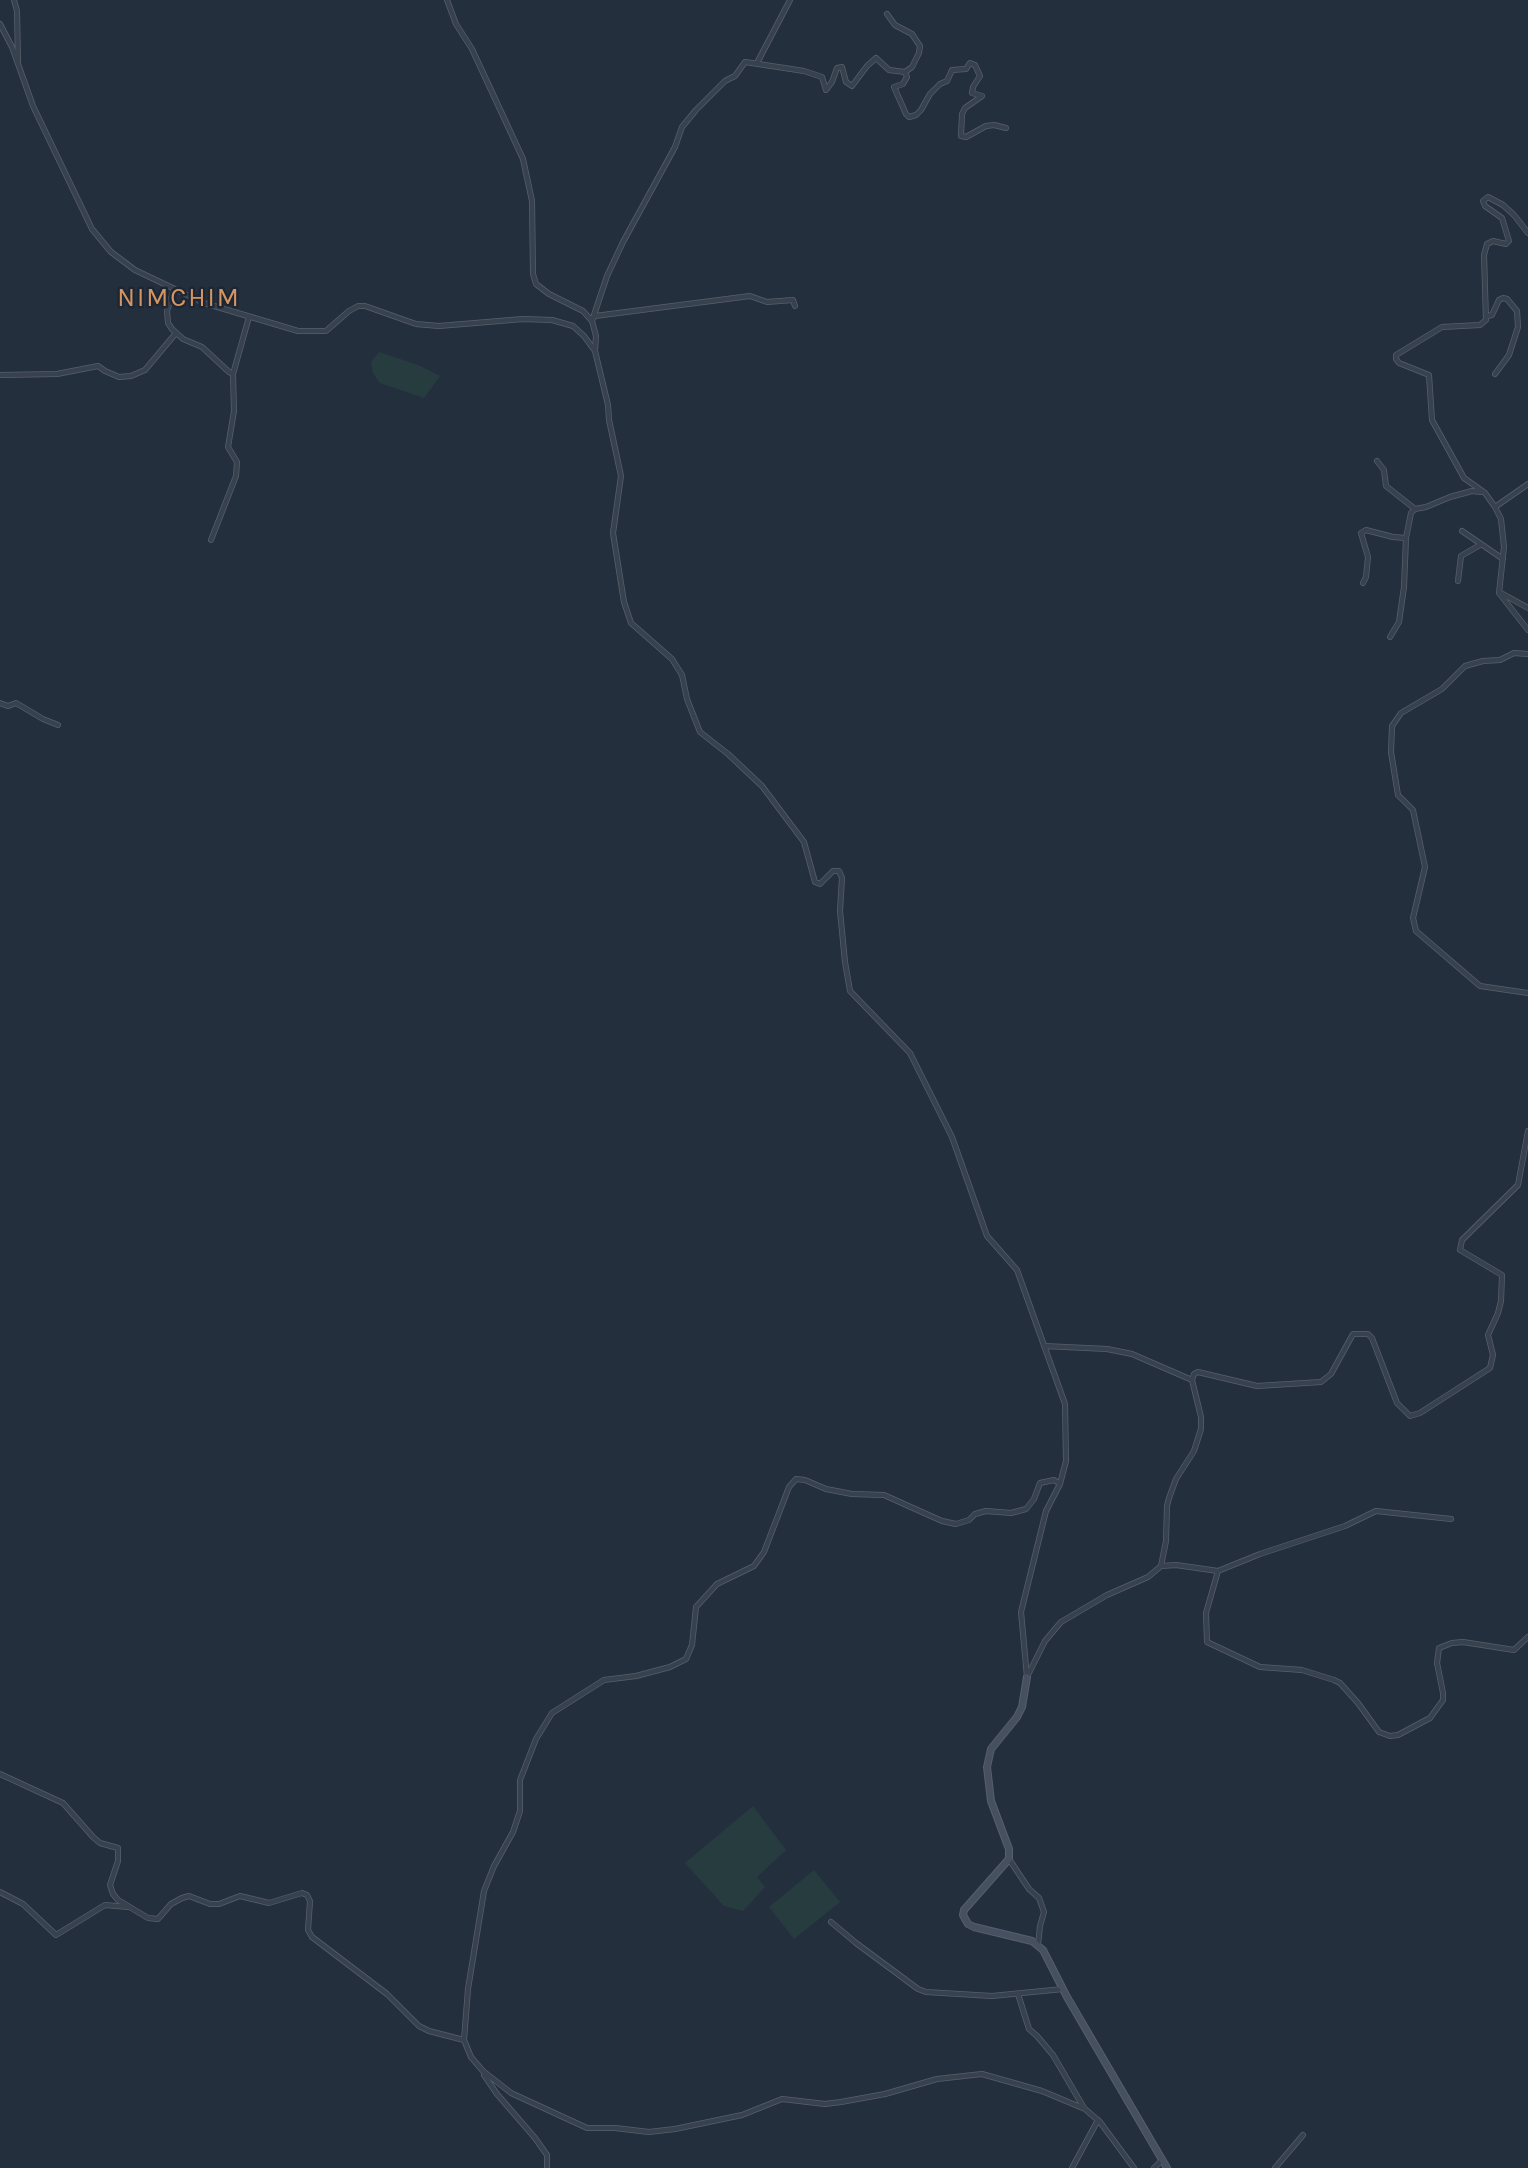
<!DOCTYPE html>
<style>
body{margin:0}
canvas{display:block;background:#242f3e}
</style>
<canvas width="1528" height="2168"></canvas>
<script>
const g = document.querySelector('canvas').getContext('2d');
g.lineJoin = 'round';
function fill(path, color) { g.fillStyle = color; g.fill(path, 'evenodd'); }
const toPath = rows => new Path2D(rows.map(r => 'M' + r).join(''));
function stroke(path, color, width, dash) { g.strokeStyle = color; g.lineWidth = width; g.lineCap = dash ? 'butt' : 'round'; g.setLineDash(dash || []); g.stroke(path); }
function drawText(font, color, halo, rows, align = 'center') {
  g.font = font + ' Karla,sans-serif'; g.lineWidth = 5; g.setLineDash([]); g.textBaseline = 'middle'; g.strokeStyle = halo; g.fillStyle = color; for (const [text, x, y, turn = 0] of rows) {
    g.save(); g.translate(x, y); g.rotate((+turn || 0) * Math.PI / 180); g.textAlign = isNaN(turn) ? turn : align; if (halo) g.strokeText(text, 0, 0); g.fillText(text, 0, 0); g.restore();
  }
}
const green = toPath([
 [379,352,418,365,440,376,424,398,380,383,373,373,371,362],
 [753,1806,786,1850,757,1877,765,1887,743,1911,724,1906,685,1863],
 [814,1870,840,1902,794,1939,769,1907]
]);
const street = toPath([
 [14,0,17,11,18,62],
 [447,0,456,24,472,49,523,159,532,201,533,274,536,284,549,294,583,311,592,321,596,336,595,351,608,405,609,420,621,476,613,533,624,602,631,623,672,659,682,675,687,699,700,732,728,754,762,786,804,842,815,882,820,884,833,871,839,871,842,878,840,911,845,962,850,991,910,1053,952,1137,987,1236,1017,1270,1065,1404,1066,1461,1060,1484,1046,1511,1021,1612,1027,1677],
 [0,24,12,47,33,106,92,229,111,252,135,270,204,303,298,331,326,331,349,311,358,306,365,306,416,324,439,326,523,319,552,320,573,326,584,336,595,351],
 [757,63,790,0],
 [905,72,907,77,903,84,894,87,906,114,909,117,916,115,921,110,930,94,940,84,947,81,952,70,966,69,970,63,975,65,980,76,973,87,972,93,982,96,965,108,962,114,961,136,966,137,986,126,994,125,1006,128],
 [1528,233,1514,215,1503,205,1488,197,1483,201,1485,206,1502,218,1509,241,1506,244,1493,241,1487,244,1484,255,1486,320,1480,325,1442,327,1396,355,1396,359,1399,363,1429,375,1432,420,1464,478,1485,493,1495,507,1501,519,1504,547,1499,593,1528,630],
 [174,289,167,311,168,323,172,329,183,339,202,347,229,372,233,374],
 [595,316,750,296,767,302,793,300,795,306],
 [1487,316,1492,315,1499,300,1503,298,1507,299,1517,311,1518,327,1509,355,1495,374],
 [592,321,607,276,623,242,675,147,682,127,696,110,725,81,735,76,745,62,804,71,822,77,826,90,832,82,837,68,842,67,846,82,852,86,867,66,876,58,889,70,905,72,912,67,919,53,920,46,912,34,895,25,887,14],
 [0,375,57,374,98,366,105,371,119,377,131,376,145,370,176,333],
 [1377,461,1384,470,1386,486,1415,509],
 [1495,507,1528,484],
 [1462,531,1503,559],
 [211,540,236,476,237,462,228,447,234,411,233,374,249,317],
 [1458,581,1461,556,1480,545],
 [1363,583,1366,577,1368,557,1361,533,1366,530,1393,537,1406,538],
 [1501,593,1528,608],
 [1390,637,1399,622,1404,587,1406,538,1411,513,1415,509,1426,507,1450,497,1472,491,1481,492],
 [1528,654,1514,653,1500,660,1483,661,1465,666,1442,689,1401,713,1392,726,1391,752,1398,795,1413,810,1425,867,1413,918,1416,931,1480,986,1528,993],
 [0,703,8,706,16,703,43,719,58,725],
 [1044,1346,1107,1349,1132,1354,1192,1380],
 [1060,1484,1054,1480,1040,1483,1034,1499,1026,1509,1011,1513,986,1511,975,1514,969,1520,956,1524,942,1521,884,1495,852,1494,826,1489,805,1480,796,1479,789,1487,764,1552,754,1566,717,1584,696,1607,692,1645,686,1659,670,1667,636,1676,604,1680,552,1713,536,1739,520,1780,520,1811,513,1832,494,1866,484,1891,468,1989,464,2040,471,2057,483,2071,511,2093,587,2128,615,2128,649,2132,675,2129,742,2115,782,2099,825,2104,841,2102,885,2094,937,2079,982,2074,1042,2091,1085,2109,1100,2122,1134,2168],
 [1161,1566,1176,1565,1218,1571,1260,1554,1345,1526,1376,1511,1451,1519],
 [1218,1571,1206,1613,1207,1642,1260,1667,1302,1670,1334,1680,1340,1683,1358,1703,1379,1732,1390,1736,1398,1735,1430,1718,1443,1700,1443,1693,1437,1663,1439,1648,1452,1643,1463,1642,1514,1650,1528,1637],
 [1027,1677,1045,1641,1061,1622,1107,1595,1148,1577,1161,1566,1166,1541,1167,1506,1169,1498,1176,1479,1194,1451,1201,1429,1201,1417,1192,1380,1194,1374,1198,1372,1257,1386,1321,1382,1331,1374,1353,1334,1368,1334,1372,1338,1397,1403,1410,1416,1420,1413,1490,1368,1493,1355,1488,1335,1498,1313,1501,1301,1502,1275,1460,1250,1462,1240,1518,1185,1528,1131],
 [0,1774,63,1803,93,1837,100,1843,118,1848,118,1861,110,1885,113,1894,118,1900,148,1918,158,1919,171,1904,182,1898,189,1896,210,1904,219,1904,240,1896,269,1903,302,1893,307,1895,310,1901,308,1930,312,1937,387,1994,419,2026,429,2031,464,2040],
 [1009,1859,1029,1889,1039,1898,1044,1912,1040,1926,1038,1945],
 [0,1892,23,1904,56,1935,105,1905,128,1907],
 [831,1922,856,1943,918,1989,926,1992,992,1996,1063,1989],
 [1018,1994,1029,2029,1037,2036,1053,2055,1084,2108],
 [484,2075,497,2094,535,2138,547,2155,547,2168],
 [1072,2168,1098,2120],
 [1154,2168,1162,2160],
 [1275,2168,1303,2135]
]);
const secondary = toPath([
 [1027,1677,1022,1707,1017,1717,991,1749,987,1767,991,1801,1009,1849,1009,1859,964,1910,963,1915,968,1924,974,1927,1032,1941,1043,1950,1067,1997,1167,2168]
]);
const quarterNames = [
 ["NIMCHIM",179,299]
];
fill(green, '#263c3f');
stroke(street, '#565f6c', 6);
stroke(secondary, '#565f6c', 8);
stroke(street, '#38414e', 4.5);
stroke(secondary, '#465061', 6);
g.letterSpacing = '2px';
drawText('26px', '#d59563', '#1d2633', quarterNames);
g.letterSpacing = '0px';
</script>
